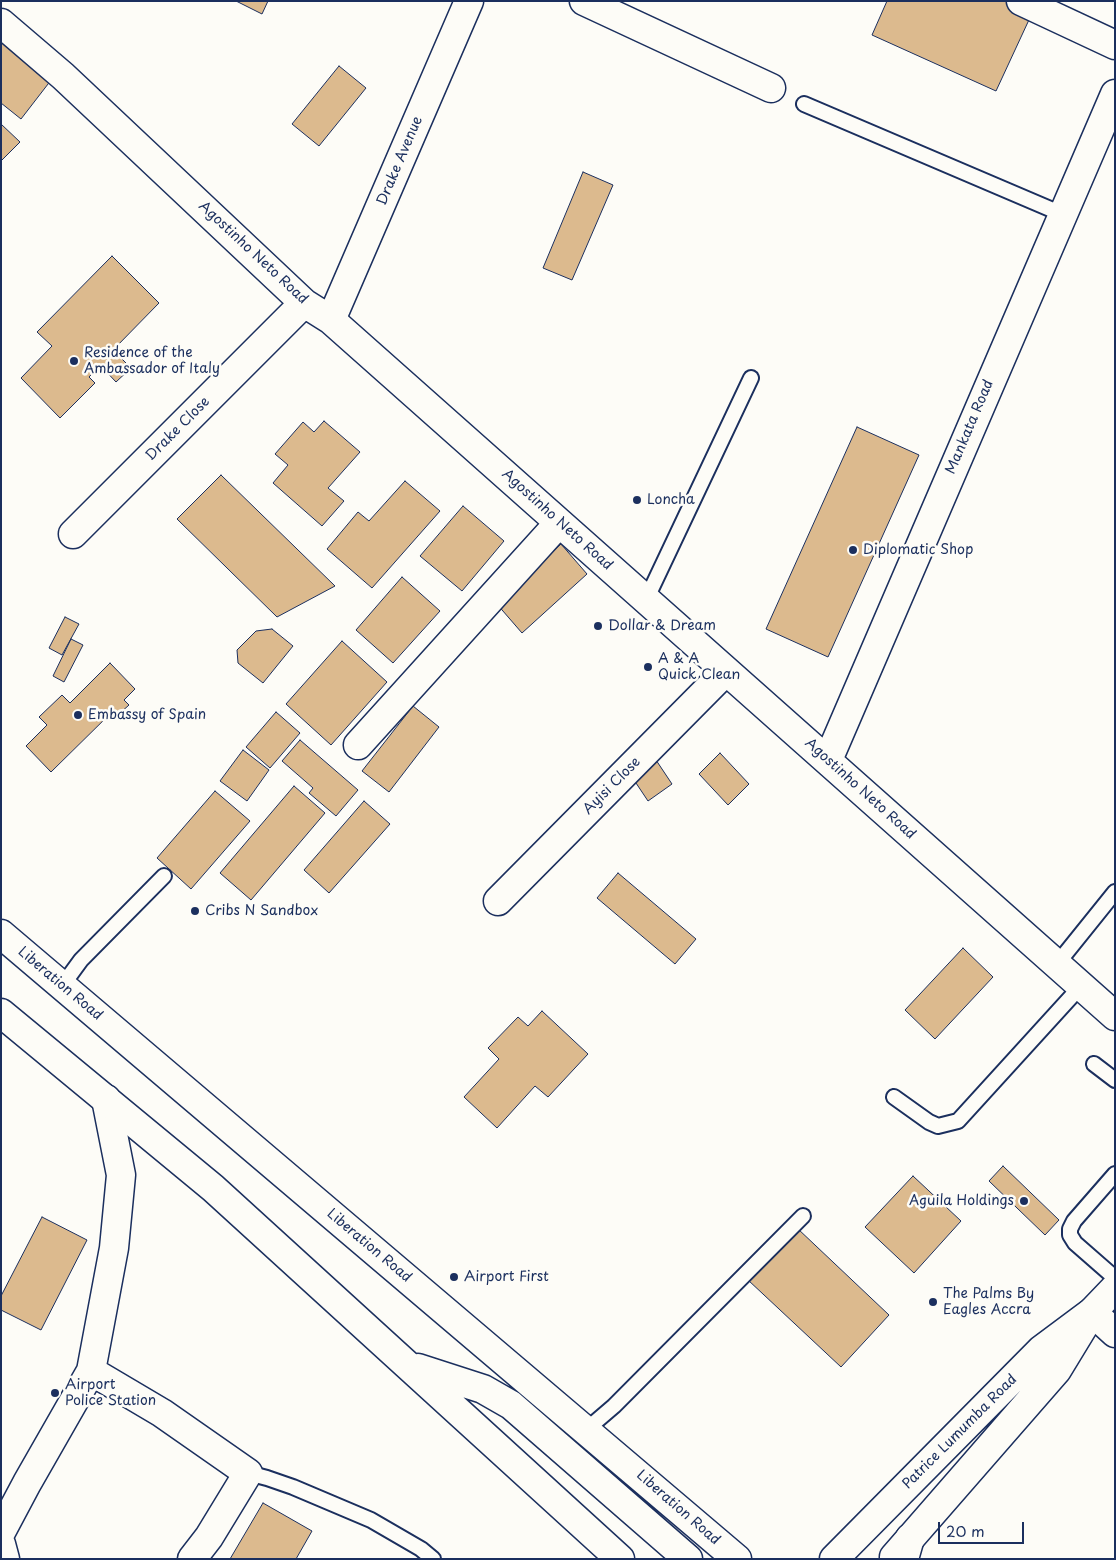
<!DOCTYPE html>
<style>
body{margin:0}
#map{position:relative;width:1116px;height:1560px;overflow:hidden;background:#fdfcf7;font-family:"Playpen Sans",sans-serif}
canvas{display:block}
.frame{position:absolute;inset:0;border:2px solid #1b2f5e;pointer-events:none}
.scale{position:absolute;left:938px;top:1522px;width:86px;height:22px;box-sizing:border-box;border:2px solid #1b2f5e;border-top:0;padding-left:6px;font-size:15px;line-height:18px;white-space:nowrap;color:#1b2f5e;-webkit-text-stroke:4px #fdfcf7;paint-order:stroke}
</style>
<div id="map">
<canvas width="1116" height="1560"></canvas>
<div class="frame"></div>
<div class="scale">20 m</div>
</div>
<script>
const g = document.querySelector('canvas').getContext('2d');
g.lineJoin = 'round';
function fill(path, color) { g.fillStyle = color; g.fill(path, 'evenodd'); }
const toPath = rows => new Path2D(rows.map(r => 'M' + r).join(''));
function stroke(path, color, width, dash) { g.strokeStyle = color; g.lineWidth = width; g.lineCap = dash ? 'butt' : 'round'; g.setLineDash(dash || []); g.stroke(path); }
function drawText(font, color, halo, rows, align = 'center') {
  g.font = font + ' "Playpen Sans",sans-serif'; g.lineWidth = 5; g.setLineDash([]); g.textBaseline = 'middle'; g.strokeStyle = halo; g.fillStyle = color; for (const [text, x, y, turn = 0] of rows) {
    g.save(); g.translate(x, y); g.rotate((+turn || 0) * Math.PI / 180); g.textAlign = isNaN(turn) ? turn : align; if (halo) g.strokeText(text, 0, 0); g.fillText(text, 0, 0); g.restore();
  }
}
const building = toPath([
 [236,1,268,1,262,14,236,1],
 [887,1,1017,1,1034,9,996,91,872,35,887,1],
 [1,33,55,75,21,119,1,103,1,33],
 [339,66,366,88,319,146,292,124,339,66],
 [1,124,20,142,1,161,1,124],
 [583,172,613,185,572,280,543,268,583,172],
 [112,256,159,303,113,350,131,368,116,382,100,365,89,377,95,383,60,418,21,378,52,346,37,332,112,256],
 [324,421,360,452,328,488,344,501,322,526,273,483,288,465,275,454,303,422,314,432,324,421],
 [857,427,919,455,828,657,766,629,857,427],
 [221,475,335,586,277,617,177,519,221,475],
 [405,481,440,511,372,588,327,549,358,512,369,521,405,481],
 [463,506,504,541,462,591,420,556,463,506],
 [561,544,587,574,522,633,496,603,561,544],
 [402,577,440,611,393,663,356,630,402,577],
 [65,617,79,624,62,655,49,648,65,617],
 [272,629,293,646,263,683,238,663,237,650,256,631,272,629],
 [71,639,83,645,64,682,53,676,71,639],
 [342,641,387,682,331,745,286,704,342,641],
 [110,663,135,689,124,700,129,705,119,714,114,710,51,772,26,746,47,725,39,717,62,695,70,703,110,663],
 [413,706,439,727,389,792,362,771,413,706],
 [276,712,300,733,270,768,246,747,276,712],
 [300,740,358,790,336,816,309,793,313,788,282,761,300,740],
 [243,750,269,770,247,801,220,781,243,750],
 [720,753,749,784,728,805,699,774,720,753],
 [656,760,672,784,648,801,632,777,656,760],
 [294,786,325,813,251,900,220,873,294,786],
 [215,791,250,821,191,889,157,858,215,791],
 [364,801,390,824,329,893,304,870,364,801],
 [618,873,696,939,675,964,597,898,618,873],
 [963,948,993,977,935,1039,905,1010,963,948],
 [542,1011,588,1054,548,1097,535,1086,497,1128,464,1097,499,1059,488,1048,518,1017,528,1026,542,1011],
 [1003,1166,1059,1220,1045,1235,989,1181,1003,1166],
 [913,1176,961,1221,914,1273,865,1227,913,1176],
 [42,1217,87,1240,41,1330,1,1310,1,1296,42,1217],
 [797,1228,889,1315,841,1367,748,1280,797,1228],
 [263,1503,312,1531,296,1559,230,1559,263,1503]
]);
const service = toPath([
 [804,104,1062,214],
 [646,600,751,378],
 [1057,964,1115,892],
 [62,986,81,960,164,876],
 [1094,1064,1115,1080],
 [894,1097,929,1122,938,1126,958,1121,1081,986],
 [1115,1174,1074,1221,1070,1229,1070,1235,1075,1243,1115,1278],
 [586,1430,614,1406,803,1216],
 [248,1473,267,1478,293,1487,371,1520,421,1549,433,1559]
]);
const minor = toPath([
 [584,1,771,88],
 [1021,1,1115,45],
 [1,23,63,76,304,303,331,320,1115,1016],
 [331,320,469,1],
 [73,534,304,303],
 [358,745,559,523],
 [828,760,1115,94],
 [498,901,726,671],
 [1092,1312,1115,1333],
 [91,1371,162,1413,248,1473,209,1537,192,1559],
 [1,1532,27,1483,91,1371,114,1248,121,1175,106,1099],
 [1,1544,5,1559]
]);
const tertiary = toPath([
 [894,1557,1057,1370,1085,1324],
 [834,1559,1041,1350,1092,1312,1115,1288]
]);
const trunk = toPath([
 [1,934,737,1559],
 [1,1013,213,1188,620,1559],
 [418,1368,483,1389,511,1405,688,1559],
 [904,1559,910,1538]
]);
const markers = [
 [74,361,5,"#1b2f5e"],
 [637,500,5,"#1b2f5e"],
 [853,550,5,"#1b2f5e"],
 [598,626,5,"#1b2f5e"],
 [648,667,5,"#1b2f5e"],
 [78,715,5,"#1b2f5e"],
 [195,911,5,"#1b2f5e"],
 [1024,1201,5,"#1b2f5e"],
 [454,1277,5,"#1b2f5e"],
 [933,1302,5,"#1b2f5e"],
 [55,1393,5,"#1b2f5e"]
];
const streetNames = [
 ["Drake Avenue",400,161,-67],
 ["Agostinho Neto Road",253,253,43],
 ["Mankata Road",970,427,-67],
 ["Drake Close",178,429,-45],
 ["Agostinho Neto Road",557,520,42],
 ["Ayisi Close",612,786,-45],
 ["Agostinho Neto Road",860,789,42],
 ["Liberation Road",60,984,40],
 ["Liberation Road",369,1246,40],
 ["Patrice Lumumba Road",960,1432,-45],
 ["Liberation Road",678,1508,41]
];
const poiNames = [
 ["Residence of the",84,353],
 ["Ambassador of Italy",84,369],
 ["Loncha",647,500],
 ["Diplomatic Shop",863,550],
 ["Dollar & Dream",608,626],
 ["A & A",658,659],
 ["Quick Clean",658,675],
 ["Embassy of Spain",88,715],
 ["Cribs N Sandbox",205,911],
 ["Aguila Holdings",1014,1201,"right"],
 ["Airport First",464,1277],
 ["The Palms By",943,1294],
 ["Eagles Accra",943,1310],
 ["Airport",65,1385],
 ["Police Station",65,1401]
];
fill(building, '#dcba8e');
stroke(building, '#1b2f5e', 1);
stroke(service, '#1b2f5e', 18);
stroke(minor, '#1b2f5e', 31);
stroke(tertiary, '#1b2f5e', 31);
stroke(trunk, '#1b2f5e', 31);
stroke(service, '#fdfcf7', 14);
stroke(minor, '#fdfcf7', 28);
stroke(tertiary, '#fdfcf7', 28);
stroke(trunk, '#fdfcf7', 28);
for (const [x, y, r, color] of markers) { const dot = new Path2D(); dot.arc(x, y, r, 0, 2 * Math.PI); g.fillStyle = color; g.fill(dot); stroke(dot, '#fdfcf7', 2); }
drawText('14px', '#1b2f5e', '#fdfcf7', streetNames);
drawText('14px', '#1b2f5e', '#fdfcf7', poiNames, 'left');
</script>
